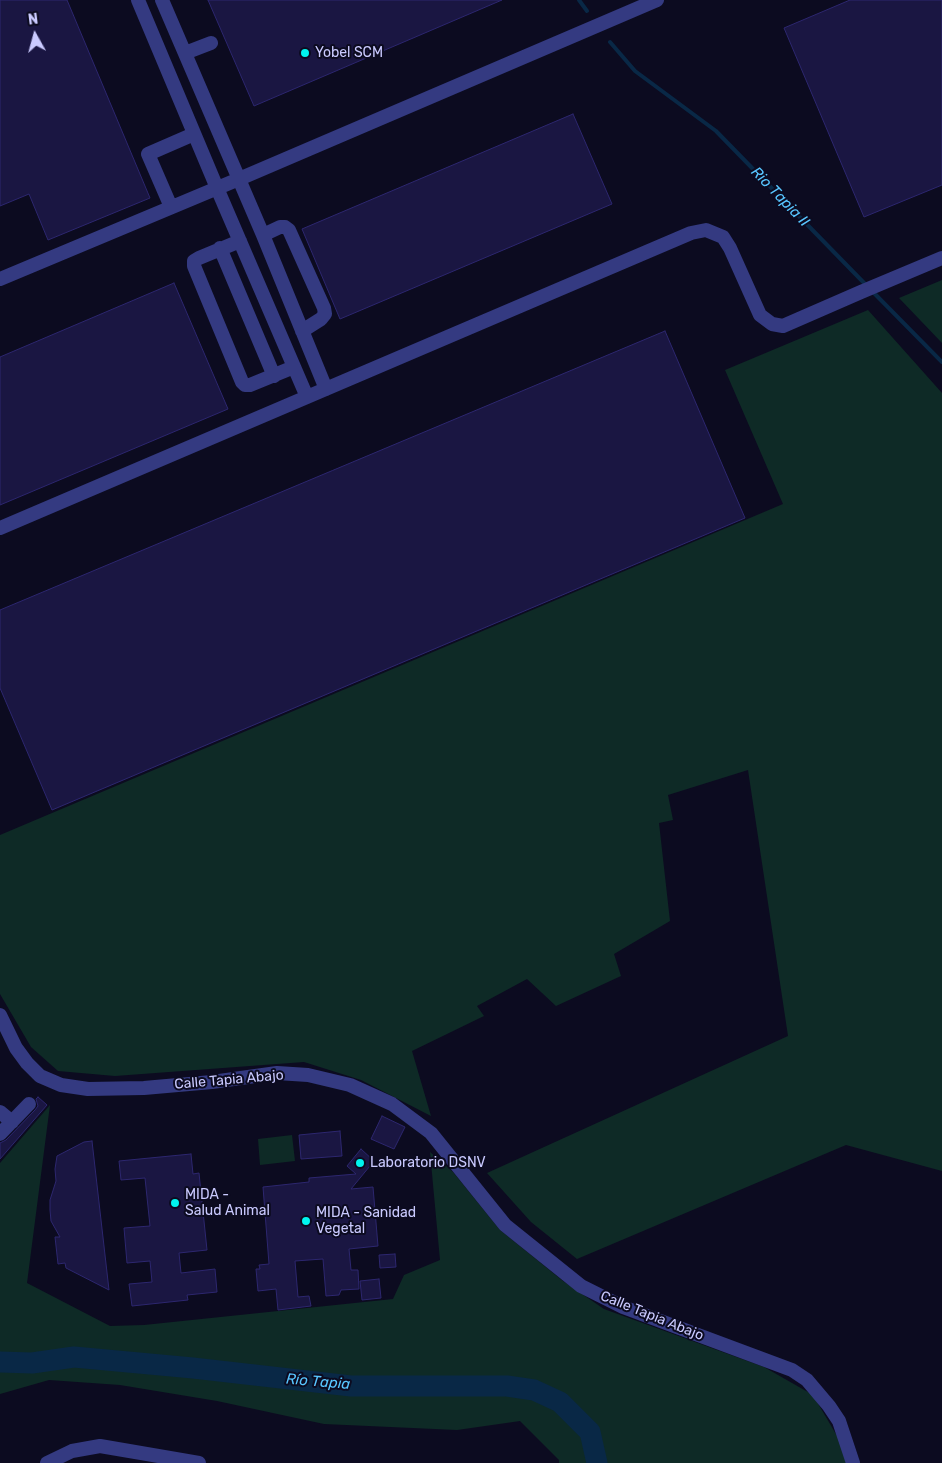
<!DOCTYPE html>
<meta charset="utf-8">
<style>
body{margin:0}
#map{position:relative;width:942px;height:1463px;overflow:hidden;background:#0c0b20;font-family:Rubik,sans-serif}
canvas{display:block}
.north{position:absolute;left:10px;top:10px;width:50px;height:50px;-webkit-text-stroke:4px #0c0b20;paint-order:stroke;rotate:353deg;font-size:14px;font-weight:700;line-height:20px;text-align:center;color:#cacaff}
.north::after{content:'';display:block;margin:auto;width:18px;height:22px;background:#cacaff;clip-path:polygon(50% 0,100% 100%,50% 72%,0 100%)}
</style>
<div id="map">
<canvas width="942" height="1463"></canvas>
<div class="north">N</div>
</div>
<script>
const g = document.querySelector('canvas').getContext('2d');
g.lineJoin = 'round';
function fill(path, color) { g.fillStyle = color; g.fill(path, 'evenodd'); }
const toPath = rows => new Path2D(rows.map(r => 'M' + r).join(''));
function stroke(path, color, width, dash) { g.strokeStyle = color; g.lineWidth = width; g.lineCap = dash ? 'butt' : 'round'; g.setLineDash(dash || []); g.stroke(path); }
function drawText(font, color, halo, rows, align = 'center') {
  g.font = font + ' Rubik,sans-serif'; g.lineWidth = 4; g.setLineDash([]); g.textBaseline = 'middle'; g.strokeStyle = halo; g.fillStyle = color; for (const [text, x, y, turn = 0] of rows) {
    g.save(); g.translate(x, y); g.rotate((+turn || 0) * Math.PI / 180); g.textAlign = isNaN(turn) ? turn : align; if (halo) g.strokeText(text, 0, 0); g.fillText(text, 0, 0); g.restore();
  }
}
const green = toPath([
 [942,280,942,343,899,298],
 [868,310,942,393,942,1171,846,1145,577,1259,531,1222,487,1173,788,1036,748,770,668,795,673,820,659,823,670,921,614,954,621,976,556,1006,527,979,477,1006,484,1016,412,1051,431,1116,361,1080,304,1062,115,1076,58,1071,31,1047,0,994,0,835,783,504,725,370],
 [50,1105,27,1283,110,1326,144,1325,393,1299,404,1275,440,1260,430,1152,453,1172,500,1230,563,1281,604,1309,764,1367,813,1395,840,1441,849,1463,559,1463,559,1460,520,1421,457,1430,324,1424,217,1401,120,1385,49,1380,0,1394,0,1163],
 [292,1135,295,1161,260,1165,258,1139]
]);
const stream = toPath([
 [579,0,587,11],
 [610,42,635,71,716,131,867,286],
 [872,291,942,362]
]);
const river = toPath([
 [0,1362,32,1363,74,1357,193,1368,351,1386,507,1386,534,1390,560,1402,590,1432,597,1463]
]);
const building = toPath([
 [0,0,67,0,150,198,48,240,29,194,0,206,0,0],
 [208,0,502,0,254,106,208,0],
 [850,0,942,0,942,185,864,217,784,28,850,0],
 [573,114,612,204,340,319,302,229,573,114],
 [174,283,228,409,0,505,0,357,174,283],
 [665,331,745,518,52,810,0,688,0,610,665,331],
 [38,1097,47,1105,0,1159,0,1143,6,1140,35,1110,38,1106,36,1099,38,1097],
 [382,1116,405,1127,394,1149,371,1139,382,1116],
 [340,1131,342,1156,301,1159,299,1135,340,1131],
 [92,1141,109,1290,66,1268,65,1263,58,1264,55,1237,60,1237,51,1221,50,1210,50,1200,56,1181,55,1169,57,1156,84,1142,92,1141],
 [361,1149,374,1161,351,1189,373,1187,378,1246,349,1249,351,1270,358,1270,359,1289,341,1290,339,1295,326,1296,323,1259,295,1261,298,1297,309,1296,311,1306,278,1310,276,1289,258,1291,256,1269,260,1269,259,1265,269,1264,263,1187,309,1182,309,1178,356,1174,347,1166,361,1149],
 [191,1154,193,1174,199,1173,207,1250,179,1253,181,1273,215,1269,217,1292,187,1295,188,1300,132,1306,129,1284,152,1282,150,1261,127,1263,124,1228,150,1226,145,1178,121,1180,119,1161,191,1154],
 [395,1254,396,1267,380,1268,379,1255,395,1254],
 [379,1279,381,1298,362,1300,360,1281,379,1279]
]);
const minor = toPath([
 [138,0,217,188,307,397],
 [162,0,263,235,326,389],
 [185,53,211,43],
 [171,207,148,154,194,134],
 [263,235,280,227,285,227,289,230,324,308,325,314,321,319,302,331],
 [240,241,199,258,194,261,194,266,242,382,245,385,250,385,294,367],
 [220,248,274,376],
 [0,279,239,179,657,0],
 [0,528,691,233,706,230,723,237,730,248,760,315,772,324,783,326,861,292,942,258],
 [0,1015,16,1048,27,1063,40,1076,61,1085,88,1089,144,1088,212,1082,277,1073,308,1075,350,1085,392,1104,431,1133,505,1225,581,1286,623,1307,792,1370,807,1380,829,1406,839,1421,853,1463],
 [0,1112,12,1122],
 [0,1134,29,1104],
 [47,1463,72,1451,100,1446,199,1463]
]);
const markers = [
 [305,53,5,"#00f5ef"],
 [360,1163,5,"#00f5ef"],
 [175,1203,5,"#00f5ef"],
 [306,1221,5,"#00f5ef"]
];
const poiNames = [
 ["Yobel SCM",315,53],
 ["Laboratorio DSNV",370,1163],
 ["MIDA -",185,1195],
 ["Salud Animal",185,1211],
 ["MIDA - Sanidad",316,1213],
 ["Vegetal",316,1229]
];
const streetNames = [
 ["Calle Tapia Abajo",229,1080,-5],
 ["Calle Tapia Abajo",652,1316,22]
];
const waterNames = [
 ["Rio Tapia II",780,197,46],
 ["Río Tapia",318,1382,5]
];
fill(green, '#0e2a26');
stroke(stream, '#092846', 4);
stroke(river, '#092846', 21);
fill(building, '#1a1642');
stroke(building, '#2d276f', 1);
stroke(minor, '#343a81', 14);
for (const [x, y, r, color] of markers) { const dot = new Path2D(); dot.arc(x, y, r, 0, 2 * Math.PI); g.fillStyle = color; g.fill(dot); stroke(dot, '#0c0b20', 2); }
drawText('14px', '#cacaff', '#0c0b20', poiNames, 'left');
drawText('14px', '#cacaff', '#0c0b20', streetNames);
drawText('italic 15px', '#58c6ff', '#0c0b20', waterNames);
</script>
